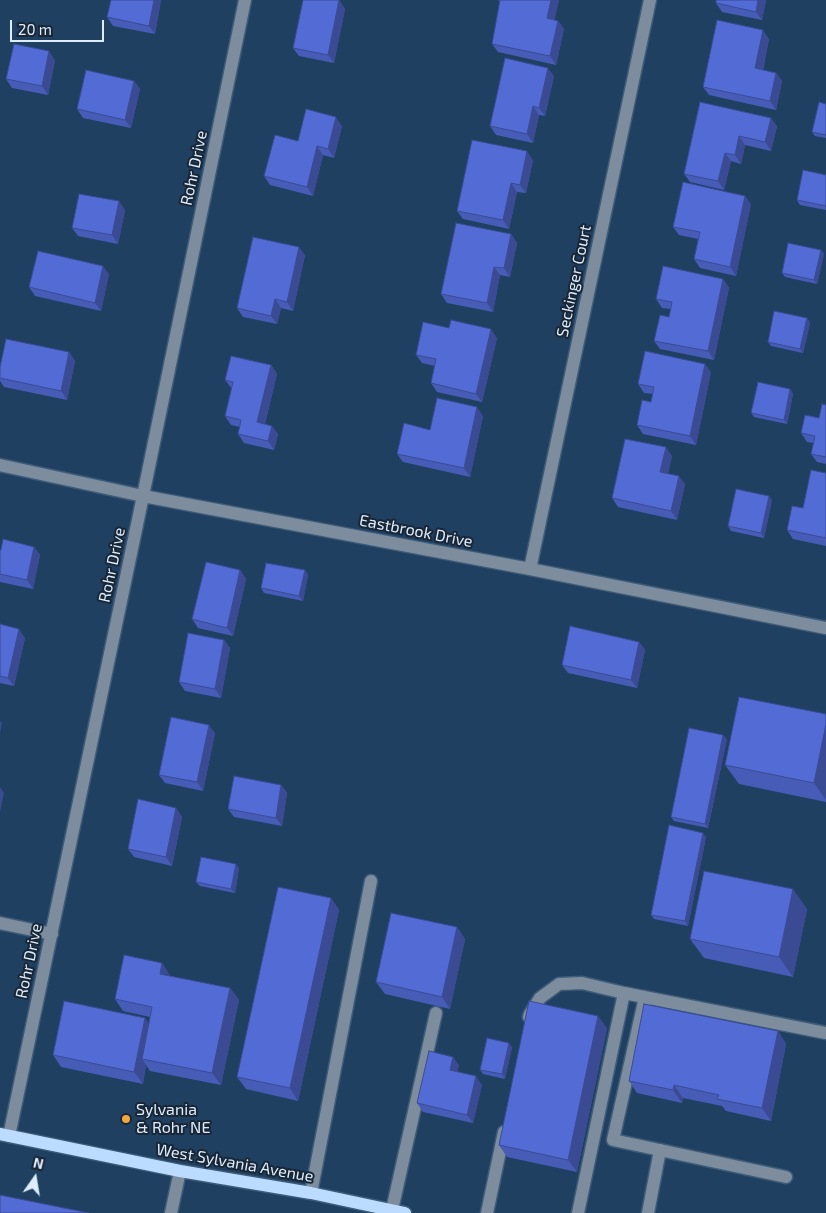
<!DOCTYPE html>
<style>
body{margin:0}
#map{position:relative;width:826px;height:1213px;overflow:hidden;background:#1f4061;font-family:"Exo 2",sans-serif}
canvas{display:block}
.north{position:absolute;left:10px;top:1153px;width:50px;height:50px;-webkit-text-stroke:4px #182635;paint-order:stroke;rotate:13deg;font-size:14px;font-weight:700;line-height:20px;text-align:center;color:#deedfe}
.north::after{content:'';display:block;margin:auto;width:18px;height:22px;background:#deedfe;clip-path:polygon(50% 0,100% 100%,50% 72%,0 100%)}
.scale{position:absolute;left:10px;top:20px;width:94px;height:22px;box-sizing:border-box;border:2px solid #deedfe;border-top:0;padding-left:6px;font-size:15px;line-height:18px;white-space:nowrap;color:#deedfe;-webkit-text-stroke:4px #182635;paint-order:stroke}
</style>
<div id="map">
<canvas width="826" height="1213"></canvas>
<div class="north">N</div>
<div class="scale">20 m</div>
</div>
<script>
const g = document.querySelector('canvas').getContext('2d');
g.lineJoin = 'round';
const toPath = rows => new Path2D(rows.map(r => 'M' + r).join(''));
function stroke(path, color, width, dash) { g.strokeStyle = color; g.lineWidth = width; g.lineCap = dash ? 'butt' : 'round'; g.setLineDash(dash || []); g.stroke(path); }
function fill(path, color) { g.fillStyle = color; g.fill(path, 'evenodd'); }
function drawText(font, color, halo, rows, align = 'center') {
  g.font = font + ' "Exo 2",sans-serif'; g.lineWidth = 4; g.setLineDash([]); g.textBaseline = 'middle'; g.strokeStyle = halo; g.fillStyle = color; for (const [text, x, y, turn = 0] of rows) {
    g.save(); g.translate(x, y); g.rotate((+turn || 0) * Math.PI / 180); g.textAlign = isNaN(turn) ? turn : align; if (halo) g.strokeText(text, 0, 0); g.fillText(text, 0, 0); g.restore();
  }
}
const minor = toPath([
 [0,465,143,496,530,569,826,628],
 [530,569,650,0],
 [0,923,52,934],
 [645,997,613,1140,786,1177],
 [529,1017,530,1014,540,998,559,984,582,983,624,993,826,1033],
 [9,1136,143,496,245,0],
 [311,1193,371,881],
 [392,1210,436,1013],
 [171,1213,180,1171],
 [487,1213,504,1132],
 [578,1213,624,993],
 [648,1213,660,1150]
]);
const major = toPath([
 [0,1134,180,1171,311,1193,405,1213]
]);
const wall = toPath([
 [111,0,161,0,155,34,113,26,107,17],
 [339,0,345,9,334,63,299,56,293,48],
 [498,0,559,0,554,20,558,21,564,29,556,65,498,52,492,44,500,2],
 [766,0,762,20,722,12,716,3],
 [769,39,763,70,776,73,782,81,776,110,709,95,703,87],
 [55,60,48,95,12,88,6,79],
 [554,76,545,116,539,115,533,143,496,135,490,126],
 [134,81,140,89,131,128,83,118,77,109],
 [700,102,777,126,771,151,745,145,741,164,731,161,724,190,690,182,684,174],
 [826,104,826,138,815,136,812,132],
 [342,126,334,158,323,155,313,196,270,185,264,176,298,141],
 [533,160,526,193,517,192,509,229,463,219,457,211],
 [826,175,826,210,800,205,797,200],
 [751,204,736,276,700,268,694,259,698,239,679,235,673,227],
 [125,210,118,244,78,236,72,228],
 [511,234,517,243,510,277,500,275,493,312,447,303,441,294],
 [821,250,824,254,817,284,785,277,782,273],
 [305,255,293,311,281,308,277,324,243,317,237,308],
 [109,274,101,311,35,296,29,287],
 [723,279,729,288,714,360,660,349,654,341,669,317,671,309,662,308,656,299],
 [807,318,810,323,803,353,771,346,768,342],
 [449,328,497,338,482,402,437,392,431,383,435,366,422,363,416,355],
 [69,352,75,361,67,400,4,387,0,381,0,367],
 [271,365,277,374,265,424,278,434,274,450,244,443,238,434,240,427,231,425,225,416,232,389,225,380],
 [711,372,696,445,643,434,637,425,651,402,653,394,644,393,638,384],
 [790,389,793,394,787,424,754,417,751,413],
 [826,405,826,464,817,462,811,454,814,443,807,442,801,433,819,418],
 [483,416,470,477,403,462,397,454,430,430],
 [672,456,668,473,685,484,677,520,618,507,612,498],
 [826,473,826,546,793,539,787,530],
 [772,500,764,538,731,531,728,526],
 [34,547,40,555,33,589,0,582,0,550],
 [240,570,246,579,233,636,198,628,192,619],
 [305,570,308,575,303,601,264,593,261,588],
 [0,624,25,638,14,686,0,683],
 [224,640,230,648,221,698,185,691,179,682],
 [639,642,645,650,637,688,568,673,562,665],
 [826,714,826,802,739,784,725,765],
 [215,733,203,791,165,783,159,775],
 [727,739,708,828,674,821,671,817],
 [281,785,287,793,282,826,234,817,228,809],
 [176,808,182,817,172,866,134,857,128,849],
 [706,837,688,926,654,919,651,915],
 [239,868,235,893,200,886,196,882],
 [331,898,339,910,298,1101,246,1089,237,1077],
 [807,909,793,977,704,958,690,939],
 [457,927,465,939,450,1009,385,994,376,982],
 [170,976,230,988,239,1000,221,1085,150,1071,146,1065,143,1084,61,1067,53,1055,149,1024,150,1017,123,1011,115,999],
 [607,1028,577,1172,507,1157,499,1145],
 [778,1031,786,1044,771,1121,726,1111,722,1106,683,1098,682,1103,637,1093,629,1081],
 [512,1047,505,1079,483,1074,480,1070],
 [459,1065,457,1072,482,1085,473,1123,423,1112,417,1103]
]);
const shadedWall = toPath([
 [154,0,161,0,155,34,149,26],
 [339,0,345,9,334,63,328,55],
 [551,0,559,0,553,27,547,18],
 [758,0,766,0,762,20,756,12],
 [558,21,564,29,556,65,550,56],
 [763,30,769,39,761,77,755,68],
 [49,51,55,60,48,95,42,86],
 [548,68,554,76,545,116,539,108],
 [776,73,782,81,776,110,770,101],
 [134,81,140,89,131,128,125,120],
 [533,106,539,115,533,143,527,134],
 [336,117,342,126,334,158,328,149],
 [771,118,777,126,771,151,765,142],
 [739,136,745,145,741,164,735,155],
 [317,146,323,155,313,196,307,187],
 [527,151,533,160,526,193,520,185],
 [725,153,731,161,724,190,718,181],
 [511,183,517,192,509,229,503,220],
 [745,196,751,204,736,276,730,267],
 [119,201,125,210,118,244,112,235],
 [511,234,517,243,510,277,504,268],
 [299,247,305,255,293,311,287,302],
 [821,250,824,254,817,284,814,280],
 [103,266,109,274,101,311,95,303],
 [494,267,500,275,493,312,487,303],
 [723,279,729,288,714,360,708,351],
 [275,299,281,308,277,324,271,316],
 [807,318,810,323,803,353,800,349],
 [491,329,497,338,482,402,476,394],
 [69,352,75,361,67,400,61,391],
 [705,364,711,372,696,445,690,436],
 [271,365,277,374,263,431,257,422],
 [790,389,793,394,787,424,784,420],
 [477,407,483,416,470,477,464,468],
 [272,426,278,434,274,450,268,441],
 [666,447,672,456,666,480,660,472],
 [679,476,685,484,677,520,671,511],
 [769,496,772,500,764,538,761,533],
 [34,547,40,555,33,589,27,580],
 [240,570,246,579,233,636,227,628],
 [305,570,308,575,303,601,299,596],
 [19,629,25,638,14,686,8,678],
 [224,640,230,648,221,698,215,689],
 [639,642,645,650,637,688,631,680],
 [0,721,2,723,0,733],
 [826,724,826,800,814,783],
 [209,725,215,733,203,791,197,782],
 [723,735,727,739,708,828,705,824],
 [281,785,287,793,282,826,276,818],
 [0,787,4,793,0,812],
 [176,808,182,817,172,866,166,857],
 [703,833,706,837,688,926,685,921],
 [236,864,239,868,235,893,231,889],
 [793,889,807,909,793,977,779,957],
 [331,898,339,910,298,1101,290,1088],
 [457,927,465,939,450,1009,442,997],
 [162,963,170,975,160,974],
 [230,988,239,1000,221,1085,212,1073],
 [598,1016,607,1028,577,1172,568,1160],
 [145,1018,153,1030,142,1059,146,1065,143,1084,134,1072],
 [778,1031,786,1044,771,1121,762,1108],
 [509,1043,512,1047,505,1079,502,1074],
 [453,1057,459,1065,456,1078,450,1070],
 [476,1076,482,1085,473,1123,467,1115],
 [674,1085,683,1098,682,1103,673,1090]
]);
const building = toPath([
 [111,0,154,0,149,26,107,17,111,0],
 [303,0,339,0,328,55,293,48,303,0],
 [500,0,551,0,547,18,558,21,550,56,492,44,500,0],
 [716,0,758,0,756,12,716,3,716,0],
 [717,20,763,30,755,68,776,73,770,101,703,87,717,20],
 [14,44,49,51,42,86,6,79,14,44],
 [505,58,548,68,539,108,533,106,527,134,490,126,505,58],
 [86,70,134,81,125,120,77,109,86,70],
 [700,102,771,118,765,142,739,136,735,155,725,153,718,181,684,174,700,102],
 [819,102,826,104,826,135,812,132,819,102],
 [306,109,336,117,328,149,317,146,307,187,264,176,275,135,298,141,306,109],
 [472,140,527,151,520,185,511,183,503,220,457,211,472,140],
 [803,170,826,175,826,206,797,200,803,170],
 [683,182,745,196,730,267,694,259,700,232,673,227,683,182],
 [79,194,119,201,112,235,72,228,79,194],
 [456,223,511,234,504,268,494,267,487,303,441,294,456,223],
 [253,237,299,247,287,302,275,299,271,316,237,308,253,237],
 [788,243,821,250,814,280,782,273,788,243],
 [38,251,103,266,95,303,29,287,38,251],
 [663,266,723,279,708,351,654,341,660,315,669,317,672,302,656,299,663,266],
 [774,311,807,318,800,349,768,342,774,311],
 [451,320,491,329,476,394,431,383,436,359,416,355,423,322,449,328,451,320],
 [6,339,69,352,61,391,0,378,0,367,6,339],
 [645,351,705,364,690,436,637,425,642,400,651,402,654,387,638,384,645,351],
 [231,356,271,365,257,422,272,426,268,441,238,434,241,420,225,416,233,382,225,380,231,356],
 [758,382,790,389,784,420,751,413,758,382],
 [437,398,477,407,464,468,397,454,404,423,430,430,437,398],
 [822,404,826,405,826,457,811,454,815,436,801,433,805,415,819,418,822,404],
 [625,439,666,447,660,472,679,476,671,511,612,498,625,439],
 [811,470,826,473,826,538,787,530,792,506,803,508,811,470],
 [736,489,769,496,761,533,728,526,736,489],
 [3,539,34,547,27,580,0,574,0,550,1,550,3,539],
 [206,562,240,570,227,628,192,619,206,562],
 [266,563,305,570,299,596,261,588,266,563],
 [0,624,19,629,8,678,0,676,0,624],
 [570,626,639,642,631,680,562,665,570,626],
 [188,633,224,640,215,689,179,682,188,633],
 [739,697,826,714,826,724,814,783,725,765,739,697],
 [171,717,209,725,197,782,159,775,171,717],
 [689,728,723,735,705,824,671,817,689,728],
 [234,776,281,785,276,818,228,809,234,776],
 [138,799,176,808,166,857,128,849,138,799],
 [669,825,703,833,685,921,651,915,669,825],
 [201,857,236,864,231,889,196,882,201,857],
 [704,871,793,889,779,957,690,939,704,871],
 [278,887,331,898,290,1088,237,1077,278,887],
 [391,913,457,927,442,997,376,982,391,913],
 [124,955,162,963,160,974,230,988,212,1073,142,1059,152,1007,115,999,124,955],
 [64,1001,145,1018,134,1072,53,1055,64,1001],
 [529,1001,598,1016,568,1160,499,1145,529,1001],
 [644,1004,778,1031,762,1108,717,1099,719,1095,674,1085,673,1090,629,1081,644,1004],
 [487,1038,509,1043,502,1074,480,1070,487,1038],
 [429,1051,453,1057,450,1070,476,1076,467,1115,417,1103,429,1051],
 [0,1195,89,1213,0,1213,0,1195]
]);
const markers = [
 [126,1119,5,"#f1a63f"]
];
const streetNames = [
 ["Rohr Drive",194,168,-78],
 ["Seckinger Court",574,281,-78],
 ["Eastbrook Drive",416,531,11],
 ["Rohr Drive",112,565,-78],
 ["Rohr Drive",29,961,-78],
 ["West Sylvania Avenue",235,1163,10]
];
const poiNames = [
 ["Sylvania",136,1110],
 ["& Rohr NE",136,1128]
];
stroke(minor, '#3e5c7a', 15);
stroke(major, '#3e5c7a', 15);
stroke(minor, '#7e8d9e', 12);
stroke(major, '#bcdcff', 12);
fill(wall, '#475cb6');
fill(shadedWall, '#3a4b94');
fill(building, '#536bd4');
stroke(building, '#3a4b94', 1);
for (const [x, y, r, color] of markers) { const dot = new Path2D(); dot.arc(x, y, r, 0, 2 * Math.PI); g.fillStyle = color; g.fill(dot); stroke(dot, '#182635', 2); }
drawText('16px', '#deedfe', '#182635', streetNames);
drawText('16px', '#deedfe', '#182635', poiNames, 'left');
</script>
